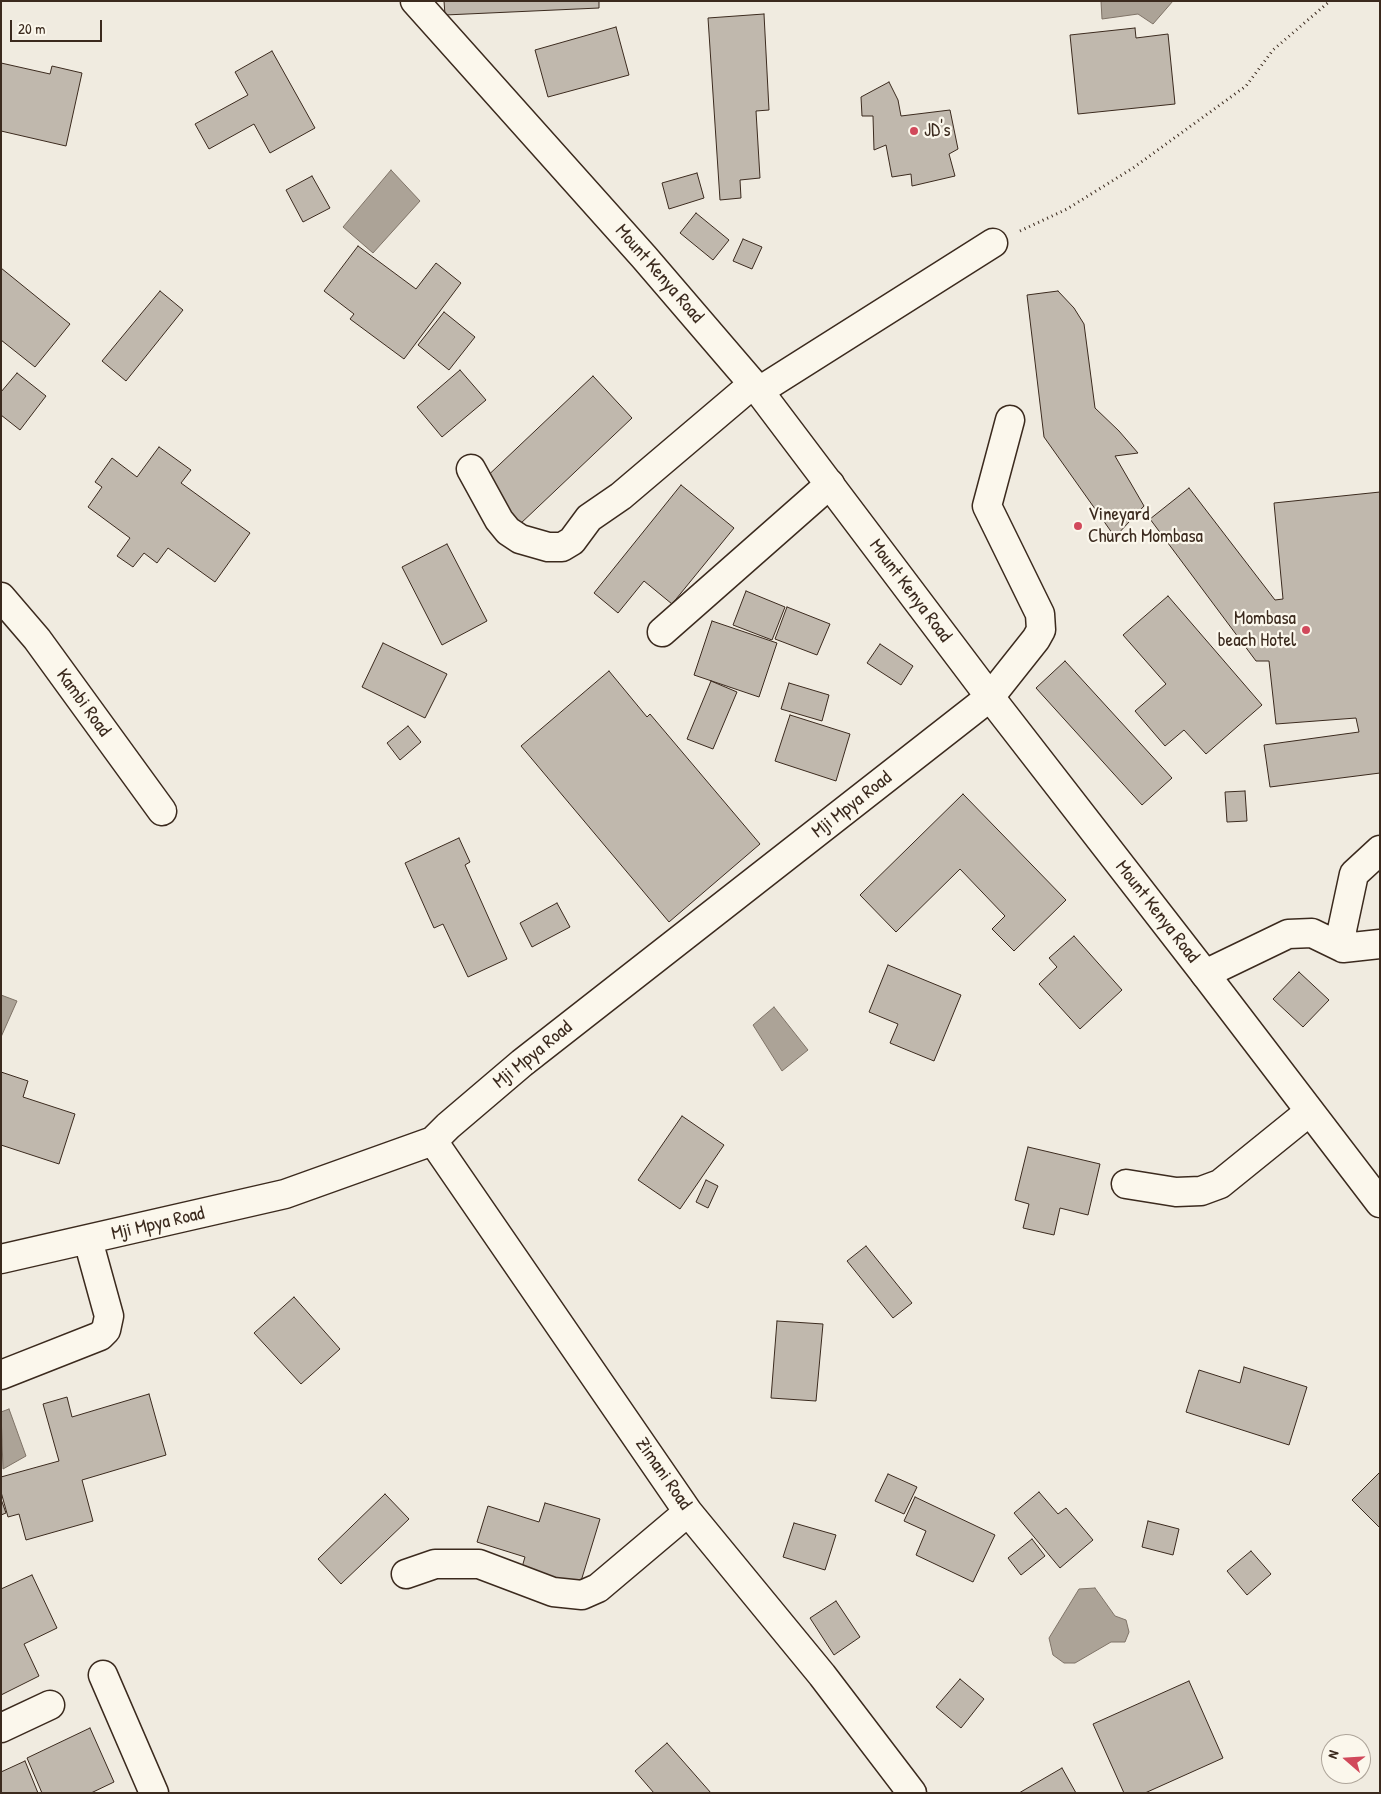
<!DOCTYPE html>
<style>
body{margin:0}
#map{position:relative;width:1381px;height:1794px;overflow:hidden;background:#f0ebe0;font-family:"Patrick Hand",sans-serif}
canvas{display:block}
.frame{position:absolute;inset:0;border:2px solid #3b2a1e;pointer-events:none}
.north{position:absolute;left:1321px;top:1734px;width:50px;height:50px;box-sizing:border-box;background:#fbf7ec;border:1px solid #aea59a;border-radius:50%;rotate:289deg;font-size:14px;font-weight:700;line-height:20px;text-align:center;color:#3b2a1e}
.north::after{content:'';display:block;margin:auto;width:18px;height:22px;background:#d1495b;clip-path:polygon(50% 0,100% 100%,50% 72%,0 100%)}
.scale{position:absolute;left:10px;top:20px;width:92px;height:22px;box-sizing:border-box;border:2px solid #3b2a1e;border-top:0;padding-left:6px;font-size:15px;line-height:18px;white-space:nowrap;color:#3b2a1e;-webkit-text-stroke:4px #fbf7ec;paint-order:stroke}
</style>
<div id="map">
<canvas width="1381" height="1794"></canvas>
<div class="frame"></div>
<div class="north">N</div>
<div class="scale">20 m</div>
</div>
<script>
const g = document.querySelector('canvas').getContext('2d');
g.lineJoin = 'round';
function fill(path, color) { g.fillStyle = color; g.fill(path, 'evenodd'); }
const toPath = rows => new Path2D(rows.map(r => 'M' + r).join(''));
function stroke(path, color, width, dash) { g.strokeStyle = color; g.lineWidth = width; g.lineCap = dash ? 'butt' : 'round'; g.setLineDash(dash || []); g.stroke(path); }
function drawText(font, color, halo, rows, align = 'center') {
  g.font = font + ' "Patrick Hand",sans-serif'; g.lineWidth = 4.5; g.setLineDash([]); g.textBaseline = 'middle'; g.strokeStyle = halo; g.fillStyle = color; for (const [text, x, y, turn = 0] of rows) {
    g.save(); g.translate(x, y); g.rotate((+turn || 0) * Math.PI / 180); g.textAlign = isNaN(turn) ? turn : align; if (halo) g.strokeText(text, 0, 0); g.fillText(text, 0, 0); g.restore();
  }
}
const water = toPath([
 [1101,1,1173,1,1153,24,1138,14,1102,19,1101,1],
 [391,170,420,201,373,253,343,227,391,170],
 [1,995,17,1001,1,1037,1,995],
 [774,1007,808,1050,782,1071,753,1025,774,1007],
 [9,1409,26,1456,3,1469,1,1412,9,1409],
 [1095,1588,1115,1616,1126,1620,1129,1632,1125,1642,1111,1642,1075,1663,1064,1663,1053,1655,1049,1638,1079,1589,1095,1588]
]);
const building = toPath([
 [444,1,599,1,599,8,445,15,444,1],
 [764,14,769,110,756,111,760,178,740,180,741,198,720,200,708,18,764,14],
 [616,27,629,75,548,97,535,50,616,27],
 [1135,28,1136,38,1168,34,1175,104,1078,114,1070,35,1135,28],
 [272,51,315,128,270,153,254,124,209,149,195,124,248,95,235,72,272,51],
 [1,63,50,74,52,66,82,73,66,146,1,131,1,63],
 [889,82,898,100,901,116,950,110,958,149,949,154,955,176,912,186,911,174,892,177,886,145,874,150,873,116,862,116,861,97,889,82],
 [697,173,704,198,669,209,662,183,697,173],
 [312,176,330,208,303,222,286,190,312,176],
 [696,213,729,240,713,260,680,233,696,213],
 [743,239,762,247,752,269,733,261,743,239],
 [358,246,416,289,436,263,461,283,404,359,350,319,354,314,324,291,358,246],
 [1,268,70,324,35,367,1,340,1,268],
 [160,291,183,310,126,381,102,361,160,291],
 [1058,291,1074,308,1084,324,1095,408,1119,431,1138,453,1115,456,1144,506,1115,537,1044,437,1027,295,1058,291],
 [444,312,475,337,449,370,418,345,444,312],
 [460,370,486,400,442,437,417,407,460,370],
 [17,373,46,396,20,430,1,415,1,392,17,373],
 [593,376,632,418,519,525,480,483,593,376],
 [159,447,191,470,181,483,250,533,215,582,168,548,157,563,144,553,133,567,117,556,130,538,88,507,102,487,95,482,112,458,137,477,159,447],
 [681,485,734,528,672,604,644,581,618,613,594,593,681,485],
 [1189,488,1275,600,1283,599,1274,503,1380,492,1380,773,1270,787,1264,745,1359,732,1356,718,1276,724,1269,661,1256,661,1150,519,1189,488],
 [447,544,487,621,442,645,402,567,447,544],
 [746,591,785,607,772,640,733,625,746,591],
 [1168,596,1262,705,1206,754,1184,730,1165,746,1135,711,1166,684,1123,635,1168,596],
 [787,607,830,624,817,655,775,639,787,607],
 [712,621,777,643,759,697,694,675,712,621],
 [383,643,447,674,425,718,362,687,383,643],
 [880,644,913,666,901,685,867,663,880,644],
 [1065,661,1172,778,1142,805,1036,688,1065,661],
 [609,671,647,717,650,714,760,844,669,922,521,746,609,671],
 [711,681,737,692,713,749,687,739,711,681],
 [789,683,829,695,822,721,781,709,789,683],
 [790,715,850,734,836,781,775,761,790,715],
 [408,726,421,742,400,760,387,743,408,726],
 [1245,791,1247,821,1227,822,1225,792,1245,791],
 [963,794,1066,900,1014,951,992,929,1005,916,960,869,896,932,860,895,963,794],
 [459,838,470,862,465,865,507,959,468,977,443,924,434,928,405,863,459,838],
 [557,903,570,927,532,947,520,923,557,903],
 [1074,936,1122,990,1080,1029,1039,984,1057,967,1049,958,1074,936],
 [888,965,961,995,934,1061,890,1043,898,1024,869,1012,888,965],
 [1299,972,1329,1000,1303,1027,1273,999,1299,972],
 [1,1072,28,1081,23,1097,75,1114,59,1164,1,1145,1,1072],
 [682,1116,724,1145,680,1209,638,1180,682,1116],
 [1028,1147,1100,1164,1088,1215,1060,1208,1054,1235,1023,1228,1029,1204,1015,1200,1028,1147],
 [706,1180,718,1186,708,1208,696,1202,706,1180],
 [866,1246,912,1303,893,1318,847,1261,866,1246],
 [294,1297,340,1349,301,1384,254,1333,294,1297],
 [777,1321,823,1324,816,1401,771,1398,777,1321],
 [1244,1367,1307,1387,1289,1445,1186,1412,1199,1370,1240,1383,1244,1367],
 [149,1394,166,1455,82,1480,93,1521,26,1540,19,1514,8,1517,1,1492,1,1477,59,1461,43,1404,67,1397,72,1417,149,1394],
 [1380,1472,1380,1528,1352,1500,1380,1472],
 [888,1474,917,1487,904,1514,875,1501,888,1474],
 [1039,1492,1058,1514,1066,1508,1093,1540,1060,1568,1014,1513,1039,1492],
 [385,1494,409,1519,341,1584,318,1559,385,1494],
 [915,1497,995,1535,973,1582,916,1555,926,1531,904,1521,915,1497],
 [1,1499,6,1513,1,1515,1,1499],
 [545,1503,600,1519,578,1591,520,1574,525,1557,477,1542,488,1506,539,1522,545,1503],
 [1148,1521,1179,1529,1173,1555,1142,1547,1148,1521],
 [794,1523,836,1535,825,1570,783,1557,794,1523],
 [1032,1539,1045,1556,1021,1575,1008,1558,1032,1539],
 [1251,1551,1271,1574,1247,1595,1227,1571,1251,1551],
 [32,1575,57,1628,24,1644,39,1676,1,1695,1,1589,32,1575],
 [836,1601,860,1637,834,1655,810,1618,836,1601],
 [960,1679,984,1699,961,1728,936,1707,960,1679],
 [1189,1681,1223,1758,1145,1793,1124,1793,1093,1724,1189,1681],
 [90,1728,114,1782,91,1793,42,1793,27,1758,90,1728],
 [667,1743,711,1793,654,1793,635,1771,667,1743],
 [25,1761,38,1793,1,1793,1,1772,25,1761],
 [1062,1768,1076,1793,1019,1793,1062,1768]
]);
const path = toPath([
 [1020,231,1067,209,1133,168,1246,86,1273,50,1330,1]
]);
const minor = toPath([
 [759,391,993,243],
 [471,469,499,520,508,531,520,539,548,547,562,547,572,541,589,518,621,496,753,384],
 [1,597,37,639,162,811],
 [662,632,830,484],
 [1343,948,1342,930,1354,874,1380,850],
 [1205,974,1288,934,1312,933,1343,948,1380,944],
 [433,1141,688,1512,822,1675,912,1793],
 [1126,1184,1176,1192,1201,1191,1220,1184,1309,1112],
 [1,1259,285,1194,433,1141,448,1126,522,1063,990,697,1036,639,1041,630,1040,614,987,506,1010,420],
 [1,1375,100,1336,106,1330,109,1316,88,1240],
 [406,1574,435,1564,479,1564,553,1592,582,1595,598,1588,688,1512],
 [103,1675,154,1793],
 [1,1728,50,1705]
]);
const major = toPath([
 [415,1,644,257,759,391,990,697,1205,974,1380,1203]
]);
const markers = [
 [914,131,5,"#d1495b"],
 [1078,526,5,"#d1495b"],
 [1306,630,5,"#d1495b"]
];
const poiNames = [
 ["JD's",924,131],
 ["Vineyard",1088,515],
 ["Church Mombasa",1088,537],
 ["Mombasa",1296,619,"right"],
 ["beach Hotel",1296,641,"right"]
];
const streetNames = [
 ["Mount Kenya Road",659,274,49],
 ["Mount Kenya Road",910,591,53],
 ["Kambi Road",83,703,54],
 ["Mji Mpya Road",852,805,-38],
 ["Mount Kenya Road",1157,912,52],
 ["Mji Mpya Road",533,1055,-39],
 ["Mji Mpya Road",158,1224,-13],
 ["Zimani Road",663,1474,55]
];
fill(water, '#aca397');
stroke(water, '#7f7367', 1);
fill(building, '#c0b8ad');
stroke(building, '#3b2a1e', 1);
stroke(minor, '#3b2a1e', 31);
stroke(major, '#3b2a1e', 31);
stroke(path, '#3b2a1e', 3, [1, 4]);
stroke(minor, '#fbf7ec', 28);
stroke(major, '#fbf7ec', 28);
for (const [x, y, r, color] of markers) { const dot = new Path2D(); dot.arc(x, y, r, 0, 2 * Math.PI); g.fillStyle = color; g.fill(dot); stroke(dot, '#fbf7ec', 2); }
drawText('19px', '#3b2a1e', '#fbf7ec', poiNames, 'left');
drawText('19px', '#3b2a1e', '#fbf7ec', streetNames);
</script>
